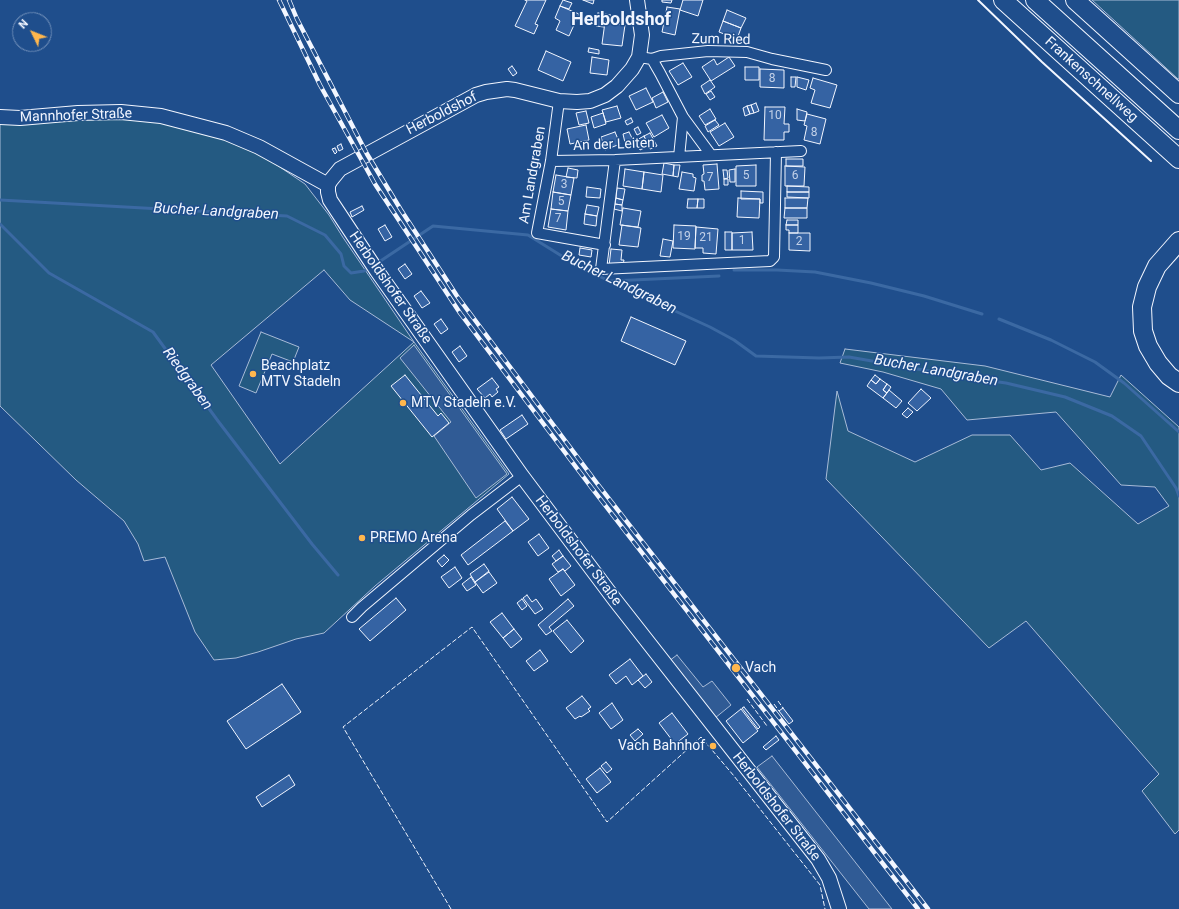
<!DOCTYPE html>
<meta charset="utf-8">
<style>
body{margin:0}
#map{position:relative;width:1179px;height:909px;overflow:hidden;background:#1f4e8c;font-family:Roboto,sans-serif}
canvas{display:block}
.north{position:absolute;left:12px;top:12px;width:40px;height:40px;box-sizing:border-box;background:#1f4e8c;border:1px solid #7391ba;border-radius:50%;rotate:313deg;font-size:11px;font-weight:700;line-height:16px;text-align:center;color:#f2f6ff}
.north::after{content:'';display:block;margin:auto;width:14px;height:18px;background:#ffb74d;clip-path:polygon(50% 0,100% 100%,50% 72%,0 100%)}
</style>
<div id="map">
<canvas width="1179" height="909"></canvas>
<div class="north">N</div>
</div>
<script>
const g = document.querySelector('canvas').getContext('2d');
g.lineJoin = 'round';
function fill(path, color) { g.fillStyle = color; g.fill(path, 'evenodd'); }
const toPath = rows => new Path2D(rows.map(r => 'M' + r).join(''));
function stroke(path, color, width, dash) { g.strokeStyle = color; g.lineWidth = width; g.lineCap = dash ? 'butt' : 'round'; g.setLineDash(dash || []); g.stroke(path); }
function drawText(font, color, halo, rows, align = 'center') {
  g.font = font + ' Roboto,sans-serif'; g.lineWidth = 3; g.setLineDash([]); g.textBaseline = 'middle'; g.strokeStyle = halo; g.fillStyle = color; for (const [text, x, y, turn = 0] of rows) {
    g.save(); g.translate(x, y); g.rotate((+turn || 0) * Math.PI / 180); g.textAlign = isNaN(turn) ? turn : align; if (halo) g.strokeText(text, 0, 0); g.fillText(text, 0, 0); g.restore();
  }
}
const green = toPath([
 [1092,0,1179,0,1179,79,1178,79,1092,0],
 [109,112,228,132,305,184,329,215,342,236,414,342,509,474,375,586,324,633,296,639,258,652,236,658,214,660,195,632,165,557,144,561,138,544,124,521,76,480,0,406,0,116,109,112],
 [324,270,350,300,414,342,280,464,211,365,324,270],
 [261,332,299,347,293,362,272,354,256,393,239,386,261,332],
 [845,349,985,366,1110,397,1121,375,1179,427,1179,830,1175,834,1142,791,1159,774,1026,621,989,648,826,479,837,391,848,431,915,462,972,435,1010,435,1041,470,1070,463,1138,524,1169,506,1155,487,1121,485,1056,412,967,420,941,389,883,372,840,363,845,349]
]);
const parking = toPath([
 [414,345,507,474,476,498,434,436,451,422,400,358,414,345],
 [677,655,703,687,712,681,731,705,715,718,669,661,677,655],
 [772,756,892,909,869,909,757,767,772,756]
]);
const stream = toPath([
 [0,200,287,216,325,235,341,254,344,266,351,273,364,271,369,268],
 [0,224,49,273,153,332,218,421,312,544,338,575],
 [376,264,433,226,528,235,581,268,710,327,734,340,756,356,819,358,849,357,963,377,1006,383,1065,397,1112,416,1141,436,1176,488,1179,496],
 [734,270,777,270,815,272,871,283,924,296,982,314],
 [611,281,719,276],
 [999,319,1051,340,1095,362,1124,383,1179,432]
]);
const building = toPath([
 [525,0,546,0,535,24,538,25,534,34,515,26,527,1,525,0],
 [563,0,572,3,569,9,560,6,563,0],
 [583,0,594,0,593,4,583,0],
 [662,0,672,0,671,3,662,2,662,0],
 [683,0,703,0,698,16,680,10,683,0],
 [560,6,579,14,569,36,556,30,560,21,555,18,560,6],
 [667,7,680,9,675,35,662,32,667,7],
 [727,10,746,18,741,28,723,21,727,10],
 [598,13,611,15,610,23,605,22,604,27,596,26,598,13],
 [723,21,741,28,737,39,719,32,723,21],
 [605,22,625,25,622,46,602,44,605,22],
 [589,48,599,50,599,54,588,52,589,48],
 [546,51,571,62,563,81,538,70,546,51],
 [592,57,609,60,607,75,590,73,592,57],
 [729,57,735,66,711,81,702,67,714,59,717,65,729,57],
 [683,63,692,77,678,85,669,71,683,63],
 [512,66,517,73,513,76,508,69,512,66],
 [745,67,759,67,759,80,745,80,745,67],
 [760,69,784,70,784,88,760,87,760,69],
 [791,77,796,77,795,87,791,87,791,77],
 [797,77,809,80,806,90,797,87,797,77],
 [813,78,837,85,830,108,811,103,815,90,810,88,813,78],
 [710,80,715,87,705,94,701,86,710,80],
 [646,88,653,102,636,110,629,96,646,88],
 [711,91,715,97,710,100,706,94,711,91],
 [663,92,668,102,656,108,652,98,663,92],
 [756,103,759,111,754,113,751,105,756,103],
 [751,105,754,113,750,114,747,106,751,105],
 [617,106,621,118,606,122,602,110,617,106],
 [747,106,750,114,745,116,743,108,747,106],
 [765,107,785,107,784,124,789,124,789,132,784,132,784,140,764,140,765,107],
 [710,109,716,119,705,125,699,116,710,109],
 [797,109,807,112,805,121,797,120,797,109],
 [586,111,589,123,579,125,576,113,586,111],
 [603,113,606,124,594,128,591,117,603,113],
 [807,114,826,119,820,144,804,140,807,126,804,125,807,114],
 [662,115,669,128,654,137,646,123,662,115],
 [631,118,633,122,627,125,625,121,631,118],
 [715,120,719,125,708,132,705,126,715,120],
 [725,123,734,137,719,146,710,132,725,123],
 [586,125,589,140,570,144,567,129,586,125],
 [638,127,641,133,637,135,634,129,638,127],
 [615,132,620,144,605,150,601,137,615,132],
 [629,132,635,144,626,147,623,134,629,132],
 [650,133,657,146,650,149,644,136,650,133],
 [644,136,648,146,640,150,635,141,644,136],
 [341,144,343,149,339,151,337,146,341,144],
 [335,148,337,152,335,154,332,149,335,148],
 [786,159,803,159,803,166,786,166,786,159],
 [664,163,674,165,673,176,662,174,664,163],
 [717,164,719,189,705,190,704,181,702,181,702,175,704,174,703,165,717,164],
 [674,165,680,165,678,177,673,176,674,165],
 [756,165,756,186,736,186,736,166,756,165],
 [785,166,805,167,804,186,785,186,785,166],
 [568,168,578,170,577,178,566,177,568,168],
 [625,169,644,172,642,189,623,186,625,169],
 [735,169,735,182,730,182,729,170,735,169],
 [723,170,727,170,728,178,724,179,723,170],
 [644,172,663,175,661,192,642,189,644,172],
 [682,172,693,174,693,177,696,178,694,191,679,189,682,172],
 [556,175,574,178,571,195,553,192,556,175],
 [724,179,728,179,728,185,724,185,724,179],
 [787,186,809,187,809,192,787,192,787,186],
 [587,187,601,189,600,198,586,197,587,187],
 [617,188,625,189,623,200,616,198,617,188],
 [741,191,763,192,763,203,760,203,760,199,741,199,741,191],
 [553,192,571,195,568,211,551,209,553,192],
 [787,192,809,192,809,198,787,197,787,192],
 [616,198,623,200,622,205,615,204,616,198],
 [738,198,760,199,759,218,737,217,738,198],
 [785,198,808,198,807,208,785,208,785,198],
 [688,199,698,199,697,208,687,208,688,199],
 [698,199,704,199,704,208,697,208,698,199],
 [615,204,622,205,622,211,614,209,615,204],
 [587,205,599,207,597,216,585,214,587,205],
 [362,206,364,210,352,217,350,212,362,206],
 [623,208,641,211,638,227,620,225,623,208],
 [785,208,807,208,807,218,784,218,785,208],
 [551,209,568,211,566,230,548,227,551,209],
 [585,214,597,216,596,226,584,224,585,214],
 [787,220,798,220,798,225,786,225,787,220],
 [385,225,392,237,385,241,378,229,385,225],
 [622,225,641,228,638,247,619,245,622,225],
 [674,225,696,226,695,249,673,248,674,225],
 [786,225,798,225,798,233,789,233,789,230,786,230,786,225],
 [696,227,718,229,716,254,703,253,703,248,695,248,696,227],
 [725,232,732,232,732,250,725,250,725,232],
 [752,232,753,250,732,250,732,233,752,232],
 [789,233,810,233,810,251,789,250,789,233],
 [663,239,673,241,670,257,660,256,663,239],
 [580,248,592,250,591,257,579,255,580,248],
 [611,249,622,250,621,260,624,260,623,265,609,266,611,249],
 [405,264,412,274,405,279,398,269,405,264],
 [421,291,430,303,422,308,414,296,421,291],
 [631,317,686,341,675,365,621,341,631,317],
 [441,319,448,329,441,334,434,324,441,319],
 [460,346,467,356,459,362,452,352,460,346],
 [405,375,438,416,441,413,449,423,432,437,391,386,405,375],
 [875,375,880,379,876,384,871,380,875,375],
 [492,378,499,387,496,389,498,392,492,397,490,394,485,398,477,389,492,378],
 [880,379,887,384,883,390,887,393,883,398,867,386,871,380,876,384,880,379],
 [887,384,891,387,887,393,883,390,887,384],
 [921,389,931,398,917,411,908,403,921,389],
 [889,390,902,401,896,408,883,398,889,390],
 [908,408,913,412,907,418,902,414,908,408],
 [522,415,528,424,506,439,500,430,522,415],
 [512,497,529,519,513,531,497,509,512,497],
 [505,521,513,531,468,565,461,555,505,521],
 [539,534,549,548,538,556,528,542,539,534],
 [559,550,563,556,556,561,552,556,559,550],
 [444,555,449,560,442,567,437,561,444,555],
 [563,556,571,566,565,571,563,569,558,572,552,564,563,556],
 [484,564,489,571,475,582,470,574,484,564],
 [455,567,462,578,449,588,441,577,455,567],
 [563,569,575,585,561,596,549,579,563,569],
 [489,572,497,583,483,593,475,582,489,572],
 [471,577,476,585,467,591,462,584,471,577],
 [527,595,532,602,536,599,543,609,535,614,523,598,527,595],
 [396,598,406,610,370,641,359,629,396,598],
 [522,599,527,606,522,610,517,603,522,599],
 [568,599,574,606,549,627,552,631,546,635,538,625,568,599],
 [502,613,514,629,503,638,490,622,502,613],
 [567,620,584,641,571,653,553,631,567,620],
 [514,629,522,639,511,648,503,638,514,629],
 [540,650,548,661,534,671,526,661,540,650],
 [630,659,643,676,632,685,626,676,616,684,609,675,630,659],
 [646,674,652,682,645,688,638,680,646,674],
 [282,684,301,712,246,749,227,721,282,684],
 [582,696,591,707,588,709,590,711,581,717,580,716,575,719,566,708,582,696],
 [612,703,623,720,611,729,599,713,612,703],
 [744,707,760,727,758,729,742,708,744,707],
 [783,708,793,721,789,724,779,711,783,708],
 [741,709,758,731,743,743,726,721,741,709],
 [672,713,688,734,675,744,659,723,672,713],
 [638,729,643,734,635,741,630,735,638,729],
 [776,736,779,740,766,750,763,747,776,736],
 [606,762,612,769,607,773,601,766,606,762],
 [600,768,611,782,597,793,586,779,600,768],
 [289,775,295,785,262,807,256,797,289,775]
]);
const street = toPath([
 [639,57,652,59,661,56,708,51,747,52,772,59,826,70],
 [652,59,660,73,683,117,711,155],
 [559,101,551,161,537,233,605,245],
 [679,157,683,117],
 [615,160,601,269,770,261,774,257,776,152],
 [551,161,615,160,801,151],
 [352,617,362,607,471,515,522,476]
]);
const secondary = toPath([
 [637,0,642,35,639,57,632,69,617,86,605,95,590,101,577,102,559,101,515,90,507,89,486,92,476,95,340,169,331,180,328,185,328,192,330,200,377,271,522,476,615,600,818,859,829,878,839,909],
 [0,117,20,118,78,113,121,112,161,116,226,133,259,147,328,185]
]);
const highway = toPath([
 [1003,0,1179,159],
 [1035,0,1179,130],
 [1075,0,1179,94],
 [1179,241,1157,266,1147,287,1142,307,1143,331,1148,346,1158,363,1169,376,1179,383]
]);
const rail = toPath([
 [279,0,320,85,375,184,460,313,591,487,918,909],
 [289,0,297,19,367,154,401,210,457,296,596,482,928,909]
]);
const fence = toPath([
 [747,699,767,726],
 [778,701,783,708],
 [774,704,779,711],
 [451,909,343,727,472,627,607,822,701,737,734,776,820,885,825,909]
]);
const wall = toPath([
 [978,0,1042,62,1151,161]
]);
const markers = [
 [253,374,4,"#ffb74d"],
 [403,403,4,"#ffb74d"],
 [362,538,4,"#ffb74d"],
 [736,668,5,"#ffb74d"],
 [713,746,4,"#ffb74d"]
];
const numberNames = [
 ["8",772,79],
 ["10",775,116],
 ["8",814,133],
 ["5",746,176],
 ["6",795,176],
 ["7",710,178],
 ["3",564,185],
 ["5",561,202],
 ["7",558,219],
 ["19",684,237],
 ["21",706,238],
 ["1",742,241],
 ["2",799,242]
];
const streetNames = [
 ["Zum Ried",721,40,1],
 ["Frankenschnellweg",1091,80,42],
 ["Herboldshof",442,114,-27],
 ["Mannhofer Straße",76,116,-2],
 ["An der Leiten",614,145,-2],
 ["Am Landgraben",533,175,-80],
 ["Herboldshofer Straße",390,288,55],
 ["Herboldshofer Straße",578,551,53],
 ["Herboldshofer Straße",776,807,52]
];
const poiNames = [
 ["Beachplatz",261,366],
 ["MTV Stadeln",261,382],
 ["MTV Stadeln e.V.",411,403],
 ["PREMO Arena",370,538],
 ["Vach",745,668],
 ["Vach Bahnhof",705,746,"right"]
];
const waterNames = [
 ["Bucher Landgraben",216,212,3],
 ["Bucher Landgraben",619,283,26],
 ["Bucher Landgraben",936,371,10],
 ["Riedgraben",187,379,54]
];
const districtNames = [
 ["Herboldshof",621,20]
];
fill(green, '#245a82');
stroke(green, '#a8bbd7', 1);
fill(parking, '#305b95');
stroke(parking, '#a8bbd7', 1);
stroke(stream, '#3b69a3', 3);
fill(building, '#3563a3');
stroke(building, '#f2f6ff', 1);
stroke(street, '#f2f6ff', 12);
stroke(secondary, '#f2f6ff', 16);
stroke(highway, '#f2f6ff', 20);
stroke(street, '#1f4e8c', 10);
stroke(secondary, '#1f4e8c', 14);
stroke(highway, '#1f4e8c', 18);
stroke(rail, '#f2f6ff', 4.5);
stroke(rail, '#1f4e8c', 3, [9]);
stroke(fence, '#f2f6ff', 1, [5, 2]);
stroke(wall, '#f2f6ff', 2);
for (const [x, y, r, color] of markers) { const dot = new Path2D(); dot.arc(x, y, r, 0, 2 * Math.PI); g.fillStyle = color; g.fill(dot); stroke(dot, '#1f4e8c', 1.5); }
drawText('12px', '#c3d1e8', null, numberNames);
drawText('14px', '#f2f6ff', '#1f4e8c', streetNames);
drawText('14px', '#f2f6ff', '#1f4e8c', poiNames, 'left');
drawText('italic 15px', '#f2f6ff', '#1f4e8c', waterNames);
drawText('bold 18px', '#f2f6ff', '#1f4e8c', districtNames);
</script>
